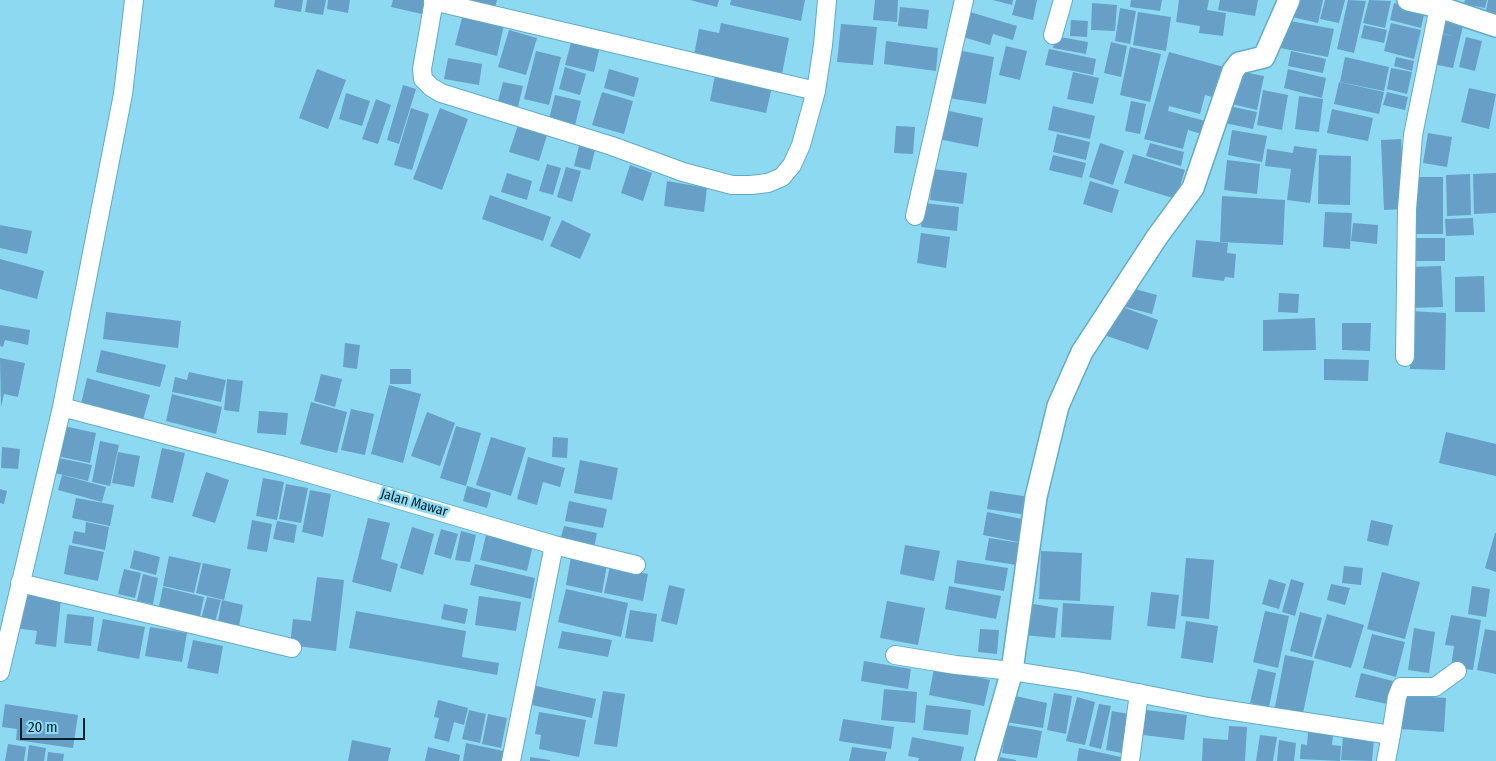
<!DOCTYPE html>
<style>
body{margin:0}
#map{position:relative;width:1496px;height:761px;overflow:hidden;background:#8ed9f2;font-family:"Fira Sans Condensed",sans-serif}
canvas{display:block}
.scale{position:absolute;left:20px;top:718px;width:65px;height:22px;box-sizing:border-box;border:2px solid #01222b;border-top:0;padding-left:6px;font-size:15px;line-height:18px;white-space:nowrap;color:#01222b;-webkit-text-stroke:4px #8ed9f2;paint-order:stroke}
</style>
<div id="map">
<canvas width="1496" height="761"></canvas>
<div class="scale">20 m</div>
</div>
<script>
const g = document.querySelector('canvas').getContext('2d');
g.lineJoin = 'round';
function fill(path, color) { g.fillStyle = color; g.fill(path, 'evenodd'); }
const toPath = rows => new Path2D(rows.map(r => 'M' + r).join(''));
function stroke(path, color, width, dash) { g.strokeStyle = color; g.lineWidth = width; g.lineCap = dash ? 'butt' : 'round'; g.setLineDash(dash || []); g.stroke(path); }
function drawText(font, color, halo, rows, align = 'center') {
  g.font = font + ' "Fira Sans Condensed",sans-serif'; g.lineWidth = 5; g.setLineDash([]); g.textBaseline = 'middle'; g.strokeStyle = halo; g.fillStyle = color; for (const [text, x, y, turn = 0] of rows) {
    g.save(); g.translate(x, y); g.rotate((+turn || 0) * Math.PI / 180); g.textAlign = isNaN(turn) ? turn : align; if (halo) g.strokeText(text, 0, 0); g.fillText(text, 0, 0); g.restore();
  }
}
const building = toPath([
 [275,0,303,0,301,12,274,7],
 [307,0,326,0,323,15,305,12],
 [328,0,350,0,348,13,327,9],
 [393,0,425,0,422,14,391,7],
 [460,0,497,0,494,12],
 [690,0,719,0,717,7],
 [731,0,805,0,801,21,730,5],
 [875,0,898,0,897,22,873,20],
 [993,0,1013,0,1012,5],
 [1016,0,1037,0,1033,20,1012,15],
 [1131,0,1162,0,1160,11,1130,7],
 [1179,0,1209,0,1207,10,1226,13,1223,36,1199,33,1200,26,1176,22],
 [1220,0,1258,0,1255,16,1218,10],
 [1295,0,1323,0,1318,23,1292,17],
 [1325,0,1345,0,1339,23,1320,19],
 [1348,0,1366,1,1354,53,1337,49],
 [1369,0,1391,1,1385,28,1363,23],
 [1465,0,1487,0,1485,8,1464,4],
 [1488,0,1496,0,1496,14,1486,11],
 [1092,3,1117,5,1115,31,1091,30],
 [1394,3,1425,10,1421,28,1390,20],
 [900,7,929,10,927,29,898,26],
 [1120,8,1136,11,1130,44,1115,41],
 [970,12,1017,26,1013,40,993,34,990,45,963,37],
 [1138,12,1171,17,1166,51,1133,45],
 [463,14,504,25,497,56,455,45],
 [1071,20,1088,21,1087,37,1070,36],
 [1285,20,1334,29,1328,57,1280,48],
 [1446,20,1463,26,1453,68,1433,64,1440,33,1456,37,1442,33],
 [721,23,789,38,781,79,693,60,699,29,719,33],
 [1391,23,1421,30,1414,59,1384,51],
 [841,24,877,27,873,65,837,62],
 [1364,25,1387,30,1384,43,1361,38],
 [509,30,537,38,526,75,498,67],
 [1055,36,1088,42,1086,54,1053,48],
 [1466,37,1482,41,1475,71,1459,67],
 [572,39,600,46,594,72,565,65],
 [886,41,938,48,936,71,884,64],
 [1111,42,1127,46,1121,77,1104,73],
 [1006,46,1027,51,1020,80,999,75],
 [1130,47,1161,54,1150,102,1120,95],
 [1049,49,1096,59,1093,75,1045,65],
 [957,50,994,57,986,104,949,98],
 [536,51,561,57,549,105,524,99],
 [1291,51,1326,59,1323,73,1288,66],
 [1169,52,1224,67,1216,98,1205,95,1200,114,1169,106,1168,111,1205,121,1202,134,1188,130,1183,149,1144,139],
 [1345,57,1389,67,1384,91,1340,82],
 [1396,57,1414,61,1412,71,1394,66],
 [448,58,482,64,479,85,444,79],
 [565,67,586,74,580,95,559,89],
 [1391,68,1412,72,1407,94,1387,89],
 [317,69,346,80,328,129,299,118],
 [609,69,639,78,634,97,604,88],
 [1288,69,1326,78,1322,98,1284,88],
 [1239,71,1264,76,1257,110,1232,104],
 [1073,72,1099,78,1093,104,1067,99],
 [715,75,772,87,766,113,710,101],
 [503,82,523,86,517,111,497,105],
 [1339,82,1384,92,1379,114,1334,104],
 [403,85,416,89,399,144,387,140],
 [1469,88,1496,94,1489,129,1461,122],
 [1263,90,1288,95,1282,130,1257,125],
 [602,92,633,101,624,134,592,125],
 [1387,92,1408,97,1405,110,1383,105],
 [346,93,370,101,362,126,339,119],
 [555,95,581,101,575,125,549,119],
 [1299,96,1323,99,1319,132,1295,129],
 [376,99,391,105,378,144,362,139],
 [1131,101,1146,104,1140,134,1125,131],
 [1053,106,1095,116,1090,139,1048,130],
 [1229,106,1257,112,1253,129,1225,123],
 [411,108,429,114,412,170,394,165],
 [440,108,468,119,442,190,413,179],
 [1332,109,1373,118,1368,141,1327,133],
 [944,110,983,118,978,147,938,139],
 [519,122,548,132,539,161,509,152],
 [896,126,915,127,913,154,894,153],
 [1232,130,1267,136,1262,162,1228,155],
 [1428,133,1452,137,1447,167,1423,163],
 [1057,134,1090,142,1086,160,1053,152],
 [1401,139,1405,209,1384,210,1381,140],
 [1100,143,1124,151,1113,185,1089,177],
 [1150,143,1184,152,1181,166,1146,156],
 [579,146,595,150,590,170,574,166],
 [1294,146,1317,149,1310,203,1287,200,1291,169,1265,166,1267,149,1293,153],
 [1133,154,1185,170,1176,199,1124,183],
 [1053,155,1086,163,1082,178,1049,170],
 [1319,155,1351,156,1350,205,1318,204],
 [1227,160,1260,164,1257,194,1224,190],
 [547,164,561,168,553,195,539,191],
 [630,165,652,173,643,201,621,193],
 [566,167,581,171,572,202,557,197],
 [933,169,967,173,963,204,930,200],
 [507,173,532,181,527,200,501,192],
 [1496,173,1496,213,1474,214,1473,174],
 [1470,174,1471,215,1447,216,1446,175],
 [1412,177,1443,177,1443,234,1412,234],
 [667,181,707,188,704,212,664,206],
 [1090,181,1119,190,1112,213,1083,204],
 [490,195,551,217,543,241,482,219],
 [1222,196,1285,200,1283,245,1220,242],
 [924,203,959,207,957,231,921,227],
 [1325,212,1352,213,1350,249,1323,247],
 [1473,218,1474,235,1446,236,1445,219],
 [562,220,591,234,580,259,550,246],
 [1353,223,1378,225,1377,244,1351,241],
 [0,225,32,231,27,254,0,248],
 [921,233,950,237,946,268,917,263],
 [1411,238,1445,238,1445,261,1411,261],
 [1196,240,1228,243,1227,253,1236,254,1234,278,1225,277,1224,281,1192,277],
 [0,259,44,271,37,299,0,289],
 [1441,266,1443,307,1410,308,1408,267],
 [1484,276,1485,312,1455,312,1455,277],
 [1131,288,1157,295,1152,314,1125,307],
 [1279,293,1299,294,1298,313,1278,312],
 [1117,305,1158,320,1148,350,1107,336],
 [1411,311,1446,313,1445,370,1410,369],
 [106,312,181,321,178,348,103,339],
 [1315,318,1316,350,1263,351,1263,320],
 [1342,323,1371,323,1370,351,1342,350],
 [0,325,30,330,28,345,5,340,3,347,0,346],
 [345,343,360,345,357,369,343,367],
 [101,350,166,365,160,387,96,372],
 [0,358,25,363,18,397,4,394,1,407],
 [1324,359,1369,360,1368,381,1324,380],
 [390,369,411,369,411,384,390,384],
 [189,372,226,380,221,402,172,392,175,377,187,380],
 [321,374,342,379,335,407,314,401],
 [87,378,150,395,143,420,81,404],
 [227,379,243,381,239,412,224,410],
 [389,385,421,394,403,463,371,454],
 [172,394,222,407,216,434,166,421],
 [311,402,347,412,337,453,300,444],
 [351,409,374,414,365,455,341,450],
 [259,411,288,413,286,435,257,433],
 [427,412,455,423,440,466,411,456],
 [64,426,96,433,90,463,57,456],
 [456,426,481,433,466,486,440,478],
 [1446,432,1496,444,1496,476,1439,463],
 [491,437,526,448,511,496,476,485],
 [553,437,568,438,567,458,552,457],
 [100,441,119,445,110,486,92,482],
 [2,447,20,449,18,469,1,468],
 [162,448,185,453,173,503,151,498],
 [118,452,140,456,134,487,112,483],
 [528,457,565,468,560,487,543,482,537,505,517,499],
 [59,458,92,465,88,481,55,473],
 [580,460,618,468,612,500,574,493],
 [206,472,229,480,215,523,192,516],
 [62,475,106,487,102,502,58,490],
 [263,478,284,482,277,520,256,516],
 [286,484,308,488,301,523,279,519],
 [467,486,491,493,487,508,463,501],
 [0,489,7,491,4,504,0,503],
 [310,490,331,494,323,537,302,532],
 [990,491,1030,497,1027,515,987,509],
 [76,498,114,505,110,526,72,518],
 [569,501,607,509,603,528,565,521],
 [987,512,1022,519,1018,542,983,535],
 [368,518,390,523,381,559,398,564,391,592,352,582],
 [252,520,272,524,267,552,247,549],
 [1371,520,1393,525,1388,546,1367,541],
 [277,521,297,525,294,543,273,539],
 [86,522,109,527,105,550,72,543,74,531,85,533],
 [564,526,597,533,594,548,560,541],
 [412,527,434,534,423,575,400,568],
 [441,529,458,534,451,559,434,554],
 [461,531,476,535,470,562,455,560],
 [1495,533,1496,533,1496,572,1485,568],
 [486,535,533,545,527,571,480,560],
 [989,538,1020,543,1016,565,985,560],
 [69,545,104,552,98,581,64,574],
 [905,545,940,551,934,581,900,574],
 [134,550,160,557,156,575,130,568],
 [1041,551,1082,553,1080,601,1039,599],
 [169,556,201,563,194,593,163,586],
 [571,557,607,565,602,593,566,585],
 [1186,558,1214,560,1209,619,1181,616],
 [957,560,1008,568,1004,591,954,583],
 [203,563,231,569,224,600,196,593],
 [475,564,535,578,531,599,470,585],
 [610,566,648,574,643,601,604,593],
 [1344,566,1363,568,1361,585,1342,583],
 [124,569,141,573,135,598,118,594],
 [1382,572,1420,582,1405,639,1367,629],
 [143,574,158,578,153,604,137,601],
 [317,577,344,580,336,651,290,645,293,619,311,621],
 [1269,579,1286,584,1279,609,1262,604],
 [1291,579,1304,583,1295,616,1282,612],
 [1331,584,1350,588,1345,605,1327,600],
 [669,585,685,589,677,625,661,621],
 [949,586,1001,596,996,619,945,609],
 [1472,586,1490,589,1486,617,1468,614],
 [163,587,204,597,199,621,158,611],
 [566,589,628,603,621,637,558,622],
 [1151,592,1179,595,1175,629,1147,626],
 [19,594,61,599,56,647,35,644,37,631,15,628],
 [479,596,521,602,516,631,475,625],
 [207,597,221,600,214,626,200,623],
 [222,600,243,605,238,631,217,626],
 [887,601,925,608,918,645,880,638],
 [1027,603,1058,608,1055,638,1023,635],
 [1063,603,1114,606,1111,640,1061,637],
 [444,604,468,609,465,624,441,619],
 [630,610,657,614,653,642,625,638],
 [356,611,466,631,462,657,499,663,497,675,349,648],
 [1265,611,1289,616,1278,668,1253,662],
 [1300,612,1322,618,1312,657,1290,651],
 [67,614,94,617,91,646,64,643],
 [1327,614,1364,625,1351,668,1314,658],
 [1451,615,1481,620,1473,670,1451,667,1454,646,1445,645],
 [103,619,145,627,139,659,97,651],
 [1186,621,1218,626,1213,663,1181,658],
 [150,627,187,633,182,662,145,656],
 [1414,628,1435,632,1429,673,1408,670],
 [980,629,999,630,997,654,978,652],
 [1485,629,1496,631,1496,674,1477,670],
 [562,631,612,640,608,657,558,648],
 [1372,634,1405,642,1396,677,1363,668],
 [193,640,223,646,218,674,187,668],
 [1285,655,1314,661,1302,718,1274,712],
 [864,661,911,669,908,689,861,681],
 [934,668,990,680,984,706,929,695],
 [1258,669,1276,673,1269,707,1250,703],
 [1361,673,1393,681,1387,704,1355,697],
 [536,686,596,699,592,718,532,705],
 [884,689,917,692,915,723,881,720],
 [603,691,625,694,617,747,594,744],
 [1054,693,1072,696,1066,734,1047,730],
 [1011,695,1047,703,1043,728,1006,722],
 [1402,695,1446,698,1444,732,1400,729],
 [1077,697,1095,702,1085,745,1066,741],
 [438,700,468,708,464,725,454,722,449,742,434,738,439,718,434,717],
 [5,704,78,715,73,748,16,740,17,729,2,727],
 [1099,704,1111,706,1101,749,1089,746],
 [926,705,971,710,968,735,923,730],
 [1138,709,1187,715,1184,740,1135,734],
 [469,710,486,714,480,743,462,739],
 [1112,711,1129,714,1122,753,1106,750],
 [539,712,586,720,579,757,539,749,541,735,535,734],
 [488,714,507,718,501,748,482,744],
 [843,719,894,727,891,749,839,741],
 [1007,725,1042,731,1037,758,1002,753],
 [1229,726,1247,727,1245,761,1202,761,1203,738,1228,740],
 [1308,732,1333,734,1332,745,1341,746,1340,761,1300,759,1301,744,1307,745],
 [1260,735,1277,737,1273,761,1256,761],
 [1343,736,1374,739,1372,761,1341,760],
 [912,737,964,747,961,761,918,761,919,758,908,756],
 [352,740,391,748,388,761,348,761],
 [1279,740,1296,743,1294,761,1277,761],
 [466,743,508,752,506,761,463,761],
 [8,744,26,747,24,761,5,761],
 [29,745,46,748,44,761,27,761],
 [428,747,460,755,459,761,425,761],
 [852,747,887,752,885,761,849,761],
 [1079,748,1121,757,1121,761,1077,761],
 [48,752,64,754,63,761,47,761],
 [530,757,550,760,550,761,530,761],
 [1000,757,1016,760,1016,761,999,761]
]);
const minor = toPath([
 [434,0,422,69,423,79,431,87,441,93,612,146,683,172,732,185,751,185,768,183,782,177,792,165,801,145,816,91,823,45,827,0],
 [433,1,816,91],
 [1053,35,1063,0],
 [915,216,964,0],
 [1405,357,1407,209,1413,135,1439,7],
 [62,407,284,466,554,545,636,565],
 [20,583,292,648],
 [895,655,956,665,1012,671,1077,681,1208,707,1391,735,1386,761],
 [0,672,62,407,123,94,134,0],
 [1391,735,1397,697,1401,687,1435,687,1457,671],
 [511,761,554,545],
 [1130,761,1139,693]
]);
const tertiary = toPath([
 [1408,0,1439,7,1496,26],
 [986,761,1012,671,1036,497,1058,406,1082,352,1157,237,1193,188,1233,71,1239,63,1264,57,1289,0]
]);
const streetNames = [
 ["Jalan Mawar",414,503,16]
];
fill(building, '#689fc6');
stroke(minor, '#61acc4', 20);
stroke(tertiary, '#61acc4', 24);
stroke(minor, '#fff', 18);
stroke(tertiary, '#fff', 21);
drawText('14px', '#01222b', '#8ed9f2', streetNames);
</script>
